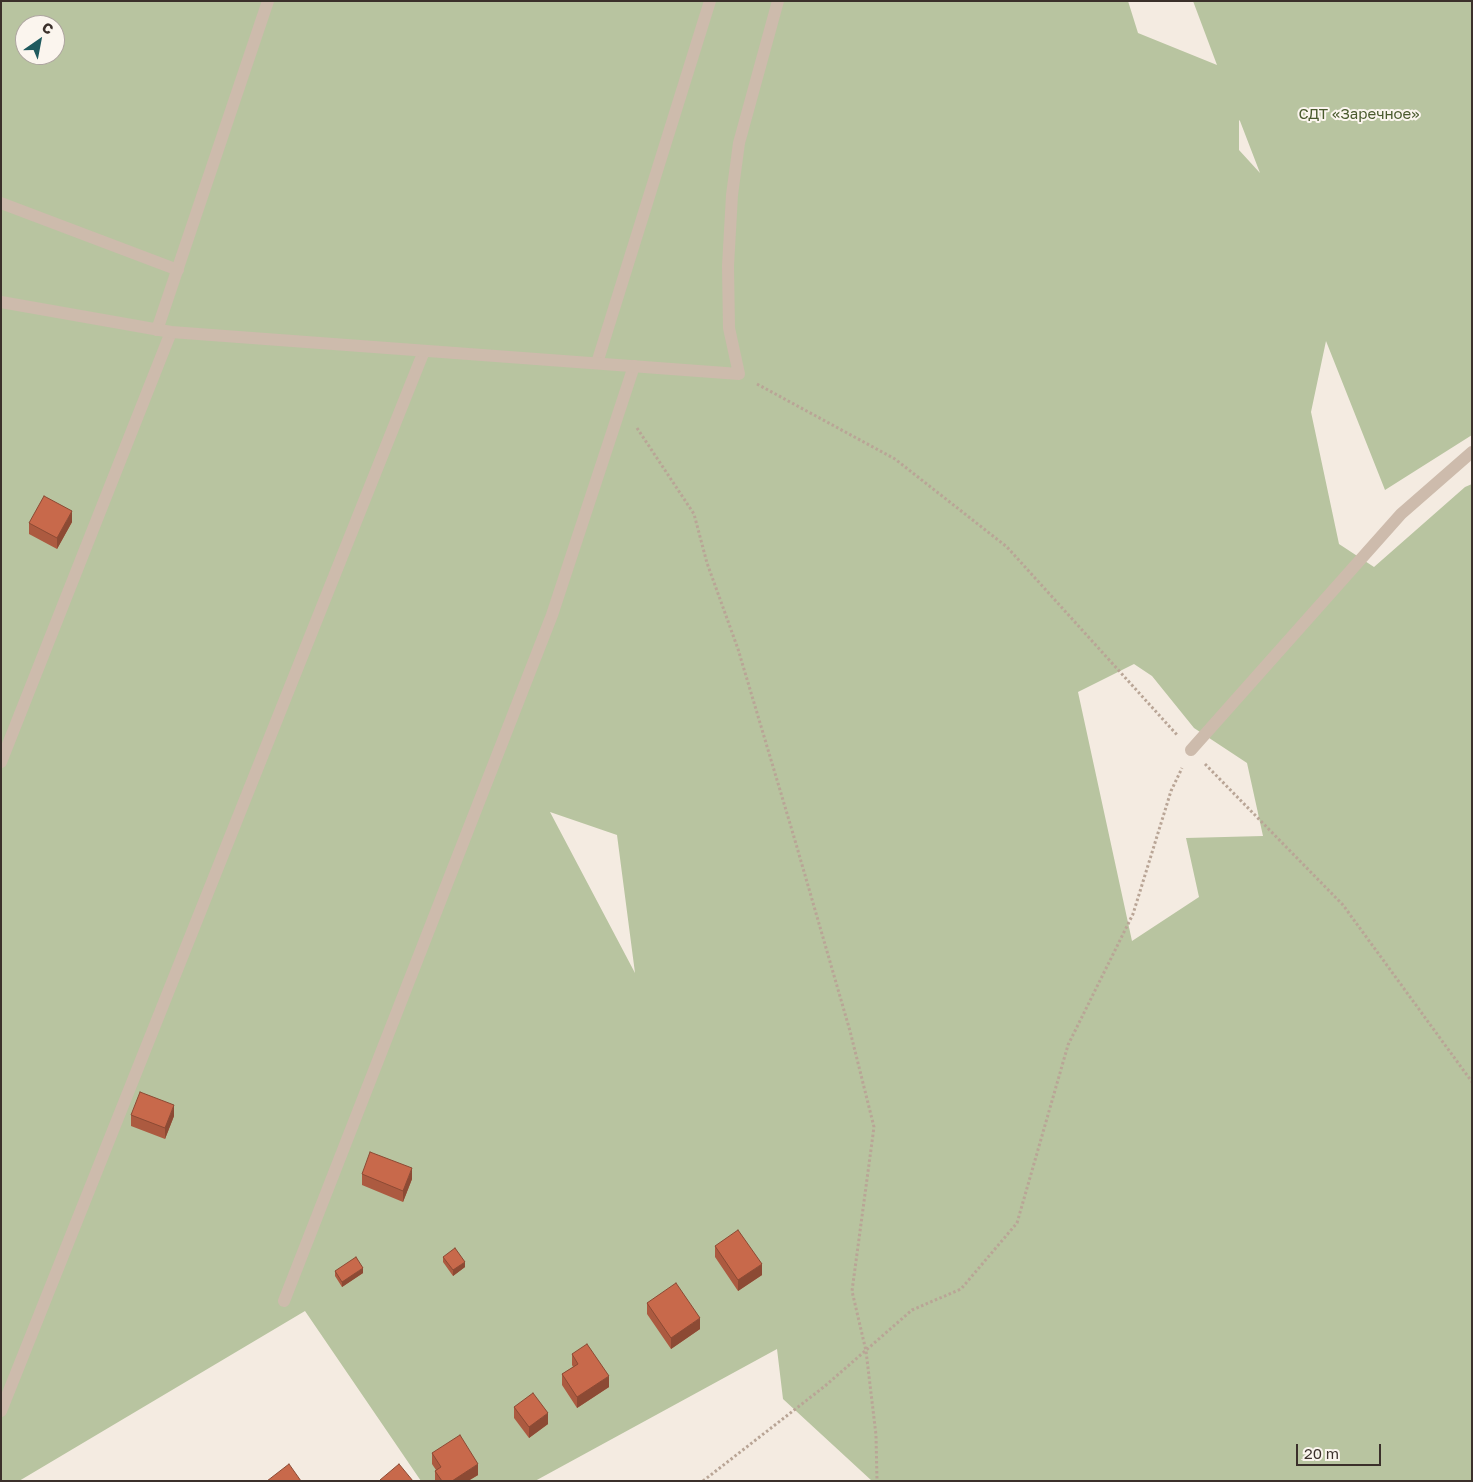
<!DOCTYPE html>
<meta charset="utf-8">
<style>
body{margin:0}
#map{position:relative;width:1473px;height:1482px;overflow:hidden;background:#f4ebe1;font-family:"Golos Text",sans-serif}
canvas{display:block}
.frame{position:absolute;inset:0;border:2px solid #3b302b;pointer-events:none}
.north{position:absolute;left:15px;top:15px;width:50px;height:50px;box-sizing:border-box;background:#fbf5ee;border:1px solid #aea6a0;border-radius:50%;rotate:33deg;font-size:14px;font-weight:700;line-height:20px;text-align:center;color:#3b302b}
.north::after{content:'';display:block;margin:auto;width:18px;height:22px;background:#1f5a5e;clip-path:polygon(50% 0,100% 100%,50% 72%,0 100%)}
.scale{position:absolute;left:1296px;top:1444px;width:85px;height:22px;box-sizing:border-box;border:2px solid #3b302b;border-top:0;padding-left:6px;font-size:15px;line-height:18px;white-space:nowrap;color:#3b302b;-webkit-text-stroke:4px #fbf5ee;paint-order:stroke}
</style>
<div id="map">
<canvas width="1473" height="1482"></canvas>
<div class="frame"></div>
<div class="north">С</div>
<div class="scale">20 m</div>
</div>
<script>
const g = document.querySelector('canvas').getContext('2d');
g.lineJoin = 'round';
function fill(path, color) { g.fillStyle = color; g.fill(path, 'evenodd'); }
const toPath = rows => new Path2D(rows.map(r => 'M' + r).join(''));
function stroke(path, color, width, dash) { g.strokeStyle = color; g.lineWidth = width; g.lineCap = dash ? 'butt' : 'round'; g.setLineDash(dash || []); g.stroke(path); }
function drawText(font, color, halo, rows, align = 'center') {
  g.font = font + ' "Golos Text",sans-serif'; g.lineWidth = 4; g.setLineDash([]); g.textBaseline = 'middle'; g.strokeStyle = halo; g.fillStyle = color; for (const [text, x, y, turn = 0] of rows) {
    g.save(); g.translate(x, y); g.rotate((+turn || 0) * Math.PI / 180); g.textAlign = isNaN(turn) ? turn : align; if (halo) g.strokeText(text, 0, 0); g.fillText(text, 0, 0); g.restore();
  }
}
const green = toPath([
 [1,1,1128,1,1138,33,1217,65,1193,1,1472,1,1472,435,1385,490,1326,341,1311,412,1339,544,1374,567,1465,487,1472,484,1472,1481,872,1481,783,1399,777,1349,535,1481,421,1481,305,1311,19,1481,1,1481],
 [25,25,55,25,55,55,25,55],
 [1239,120,1240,121,1260,173,1239,150],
 [1134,664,1152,676,1194,728,1247,763,1263,836,1186,838,1199,897,1132,941,1078,692],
 [550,812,617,835,635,973]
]);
const path = toPath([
 [757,384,895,459,1007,547,1178,736],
 [637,428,694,514,707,563,738,649,794,837,850,1031,874,1127,852,1291,866,1351,876,1435,877,1481],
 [1205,764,1343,905,1472,1082],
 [703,1481,825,1386,912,1310,961,1289,1017,1223,1068,1045,1133,914,1171,791,1182,768]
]);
const lane = toPath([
 [1,203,178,270],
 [157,330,268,1],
 [597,363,710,1],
 [1,762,171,332],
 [284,1301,552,615,634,366],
 [1,1411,424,351]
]);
const street = toPath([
 [1,302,171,332,739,374,729,328,728,266,732,195,739,143,778,1],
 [1191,750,1401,514,1472,452]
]);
const wall = toPath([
 [72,522,57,549,29,534,29,523],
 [131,1115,174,1116,165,1139,131,1126],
 [362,1174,412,1179,403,1202,362,1185],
 [715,1246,762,1275,738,1291,715,1257],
 [443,1257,465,1267,453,1276,443,1262],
 [335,1271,363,1273,342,1287,335,1276],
 [647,1303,700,1329,671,1349,647,1314],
 [572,1354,609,1387,577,1408,562,1385,562,1374,573,1367,572,1365],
 [514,1407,548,1424,529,1438,514,1418],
 [432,1453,478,1475,468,1481,435,1481,435,1471,436,1470,432,1464]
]);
const shadedWall = toPath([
 [72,511,72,522,57,549,57,538],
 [174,1105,174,1116,165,1139,165,1128],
 [412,1168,412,1179,403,1202,403,1191],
 [465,1262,465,1267,453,1276,453,1270],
 [762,1264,762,1275,738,1291,738,1280],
 [363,1268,363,1273,342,1287,342,1282],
 [700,1318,700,1329,671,1349,671,1338],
 [609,1376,609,1387,577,1408,577,1397],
 [548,1413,548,1424,529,1438,529,1427],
 [478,1464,478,1475,468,1481,452,1481]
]);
const building = toPath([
 [44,496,72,511,57,538,29,523,44,496],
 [140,1092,174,1105,165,1128,131,1115,140,1092],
 [370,1152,412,1168,403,1191,362,1174,370,1152],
 [738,1230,762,1264,738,1280,715,1246,738,1230],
 [455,1248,465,1262,453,1270,443,1257,455,1248],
 [356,1257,363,1268,342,1282,335,1271,356,1257],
 [676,1283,700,1318,671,1338,647,1303,676,1283],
 [587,1344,609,1376,577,1397,562,1374,578,1364,572,1354,587,1344],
 [533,1393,548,1413,529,1427,514,1407,533,1393],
 [460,1435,478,1464,452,1481,442,1481,435,1471,441,1467,432,1453,460,1435],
 [289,1464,301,1481,267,1481,289,1464],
 [399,1464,413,1481,381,1481,380,1480,399,1464]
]);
const parkNames = [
 ["СДТ «Заречное»",1359,114]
];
fill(green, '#b8c4a0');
stroke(path, '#b9a596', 3, [2.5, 2.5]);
stroke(lane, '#cdbbac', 12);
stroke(street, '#cdbbac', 12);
fill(wall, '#ac5a40');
fill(shadedWall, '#8c4a34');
fill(building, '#c8694b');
stroke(building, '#8c4a34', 1);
drawText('15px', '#4a5a2e', '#fbf5ee', parkNames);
</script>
